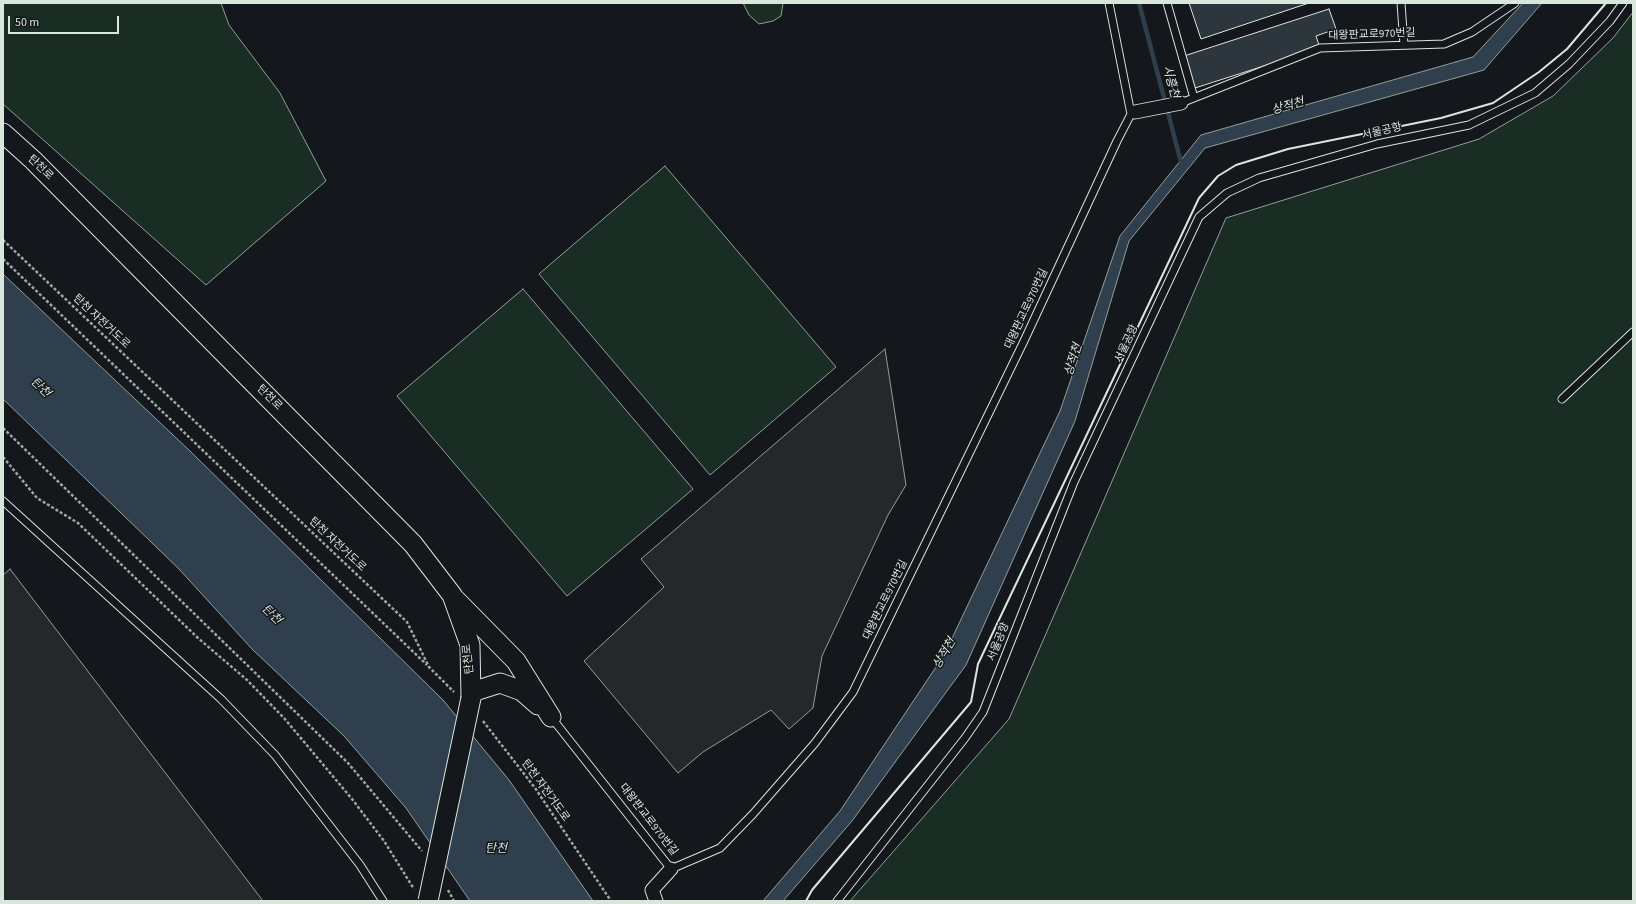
<!DOCTYPE html>
<meta charset="utf-8">
<style>
body{margin:0}
#map{position:relative;width:1636px;height:904px;overflow:hidden;background:#14181c;font-family:"Source Sans 3",sans-serif}
canvas{display:block}
.frame{position:absolute;inset:0;border:4px solid #d8e6dc;pointer-events:none}
.scale{position:absolute;left:8px;top:16px;width:111px;height:18px;box-sizing:border-box;border:2px solid #d8e6dc;border-top:0;padding-left:5px;font-size:12px;line-height:14px;white-space:nowrap;color:#d8e6dc;-webkit-text-stroke:3px #14181c;paint-order:stroke}
</style>
<div id="map">
<canvas width="1636" height="904"></canvas>
<div class="frame"></div>
<div class="scale">50 m</div>
</div>
<script>
const g = document.querySelector('canvas').getContext('2d');
g.lineJoin = 'round';
function fill(path, color) { g.fillStyle = color; g.fill(path, 'evenodd'); }
const toPath = rows => new Path2D(rows.map(r => 'M' + r).join(''));
function stroke(path, color, width, dash) { g.strokeStyle = color; g.lineWidth = width; g.lineCap = dash ? 'butt' : 'round'; g.setLineDash(dash || []); g.stroke(path); }
function drawText(font, color, halo, rows, align = 'center') {
  g.font = font + ' "Source Sans 3","Noto Sans KR",sans-serif'; g.lineWidth = 3; g.setLineDash([]); g.textBaseline = 'middle'; g.strokeStyle = halo; g.fillStyle = color; for (const [text, x, y, turn = 0] of rows) {
    g.save(); g.translate(x, y); g.rotate((+turn || 0) * Math.PI / 180); g.textAlign = isNaN(turn) ? turn : align; if (halo) g.strokeText(text, 0, 0); g.fillText(text, 0, 0); g.restore();
  }
}
const green = toPath([
 [3,3,221,3,229,25,280,93,326,181,206,285,3,104,3,3],
 [743,3,783,3,781,16,773,21,759,24,749,15,743,3],
 [1633,12,1633,901,850,901,1009,719,1226,218,1479,139,1553,96,1613,38,1633,12],
 [665,166,836,367,710,475,539,274,665,166],
 [523,289,693,489,567,596,397,396,523,289]
]);
const parking = toPath([
 [885,349,906,485,888,515,822,656,813,708,789,729,771,710,703,752,678,773,584,661,664,587,641,559,885,349],
 [10,569,263,901,3,901,3,575,10,569]
]);
const water = toPath([
 [1523,3,1542,3,1484,70,1205,148,1129,241,1075,421,966,665,852,821,783,901,763,901,840,811,944,655,1060,411,1120,236,1201,135,1473,57,1523,3],
 [3,274,191,452,443,700,509,780,593,901,470,901,406,808,344,736,252,649,179,569,3,399,3,274]
]);
const stream = toPath([
 [1139,3,1182,166]
]);
const building = toPath([
 [1189,3,1309,3,1201,39,1189,3],
 [1329,9,1336,29,1316,36,1320,48,1195,88,1184,56,1329,9]
]);
const path = toPath([
 [3,240,407,622,429,667,454,692],
 [3,259,427,665],
 [3,428,348,763,422,851],
 [3,457,37,498,78,523,198,638,247,680,284,718,352,799,384,841,414,889],
 [483,721,535,788,611,901],
 [448,890,454,901]
]);
const lane = toPath([
 [1109,3,1131,114],
 [1167,3,1194,98],
 [1401,3,1404,45],
 [1181,103,1320,48,1444,44,1472,32,1515,3],
 [1562,399,1633,332],
 [3,501,221,699,275,755,360,865,383,901],
 [551,717,671,869,720,848,753,814,815,743,853,692,1024,341,1117,141,1131,114,1135,112],
 [837,901,965,738,983,712,1074,482,1199,217,1227,193,1259,178,1377,144,1469,125,1535,93,1569,64,1610,21,1623,3]
]);
const street = toPath([
 [1135,112,1181,103],
 [656,901,652,890,671,869]
]);
const secondary = toPath([
 [3,133,33,160,413,544,452,595,470,645,471,698],
 [455,599,516,661,551,717],
 [472,692,500,683,522,691,538,705]
]);
const secondaryBridge = toPath([
 [428,901,471,698]
]);
const wall = toPath([
 [806,901,812,890,971,702,978,664,1199,198,1218,176,1236,165,1288,149,1441,118,1493,103,1539,72,1567,49,1606,3]
]);
const streetNames = [
 ["대왕판교로970번길",1372,35,-2],
 ["서울공항",1382,132,-13],
 ["탄천로",40,168,44],
 ["대왕판교로970번길",1027,309,-65],
 ["탄천 자전거도로",101,322,43],
 ["서울공항",1127,344,-65],
 ["탄천로",269,398,45],
 ["탄천 자전거도로",337,545,43],
 ["대왕판교로970번길",886,600,-64],
 ["서울공항",999,642,-68],
 ["탄천로",469,659,-96],
 ["탄천 자전거도로",545,791,54],
 ["대왕판교로970번길",648,820,52]
];
const waterNames = [
 ["시흥천",1170,82,75],
 ["상적천",1288,107,-16],
 ["상적천",1074,360,-72],
 ["탄천",40,388,45],
 ["탄천",271,615,45],
 ["상적천",945,654,-59],
 ["탄천",496,849]
];
fill(green, '#1a2d24');
stroke(green, '#939e99', 1);
fill(parking, '#24282b');
stroke(parking, '#939e99', 1);
fill(water, '#2f3f4d');
stroke(water, '#939e99', 1);
stroke(stream, '#2f3f4d', 4.5);
fill(building, '#2c363c');
stroke(building, '#d8e6dc', 1);
stroke(lane, '#d8e6dc', 9);
stroke(street, '#d8e6dc', 15);
stroke(secondary, '#d8e6dc', 21);
stroke(path, '#9da8a2', 2.5, [3, 2]);
stroke(lane, '#14181c', 7);
stroke(street, '#14181c', 13);
stroke(secondary, '#14181c', 19);
stroke(secondaryBridge, '#d8e6dc', 21, []);
stroke(secondaryBridge, '#14181c', 19);
stroke(wall, '#d8e6dc', 2);
drawText('11px', '#d8e6dc', '#14181c', streetNames);
drawText('italic 12px', '#d8e6dc', '#14181c', waterNames);
</script>
